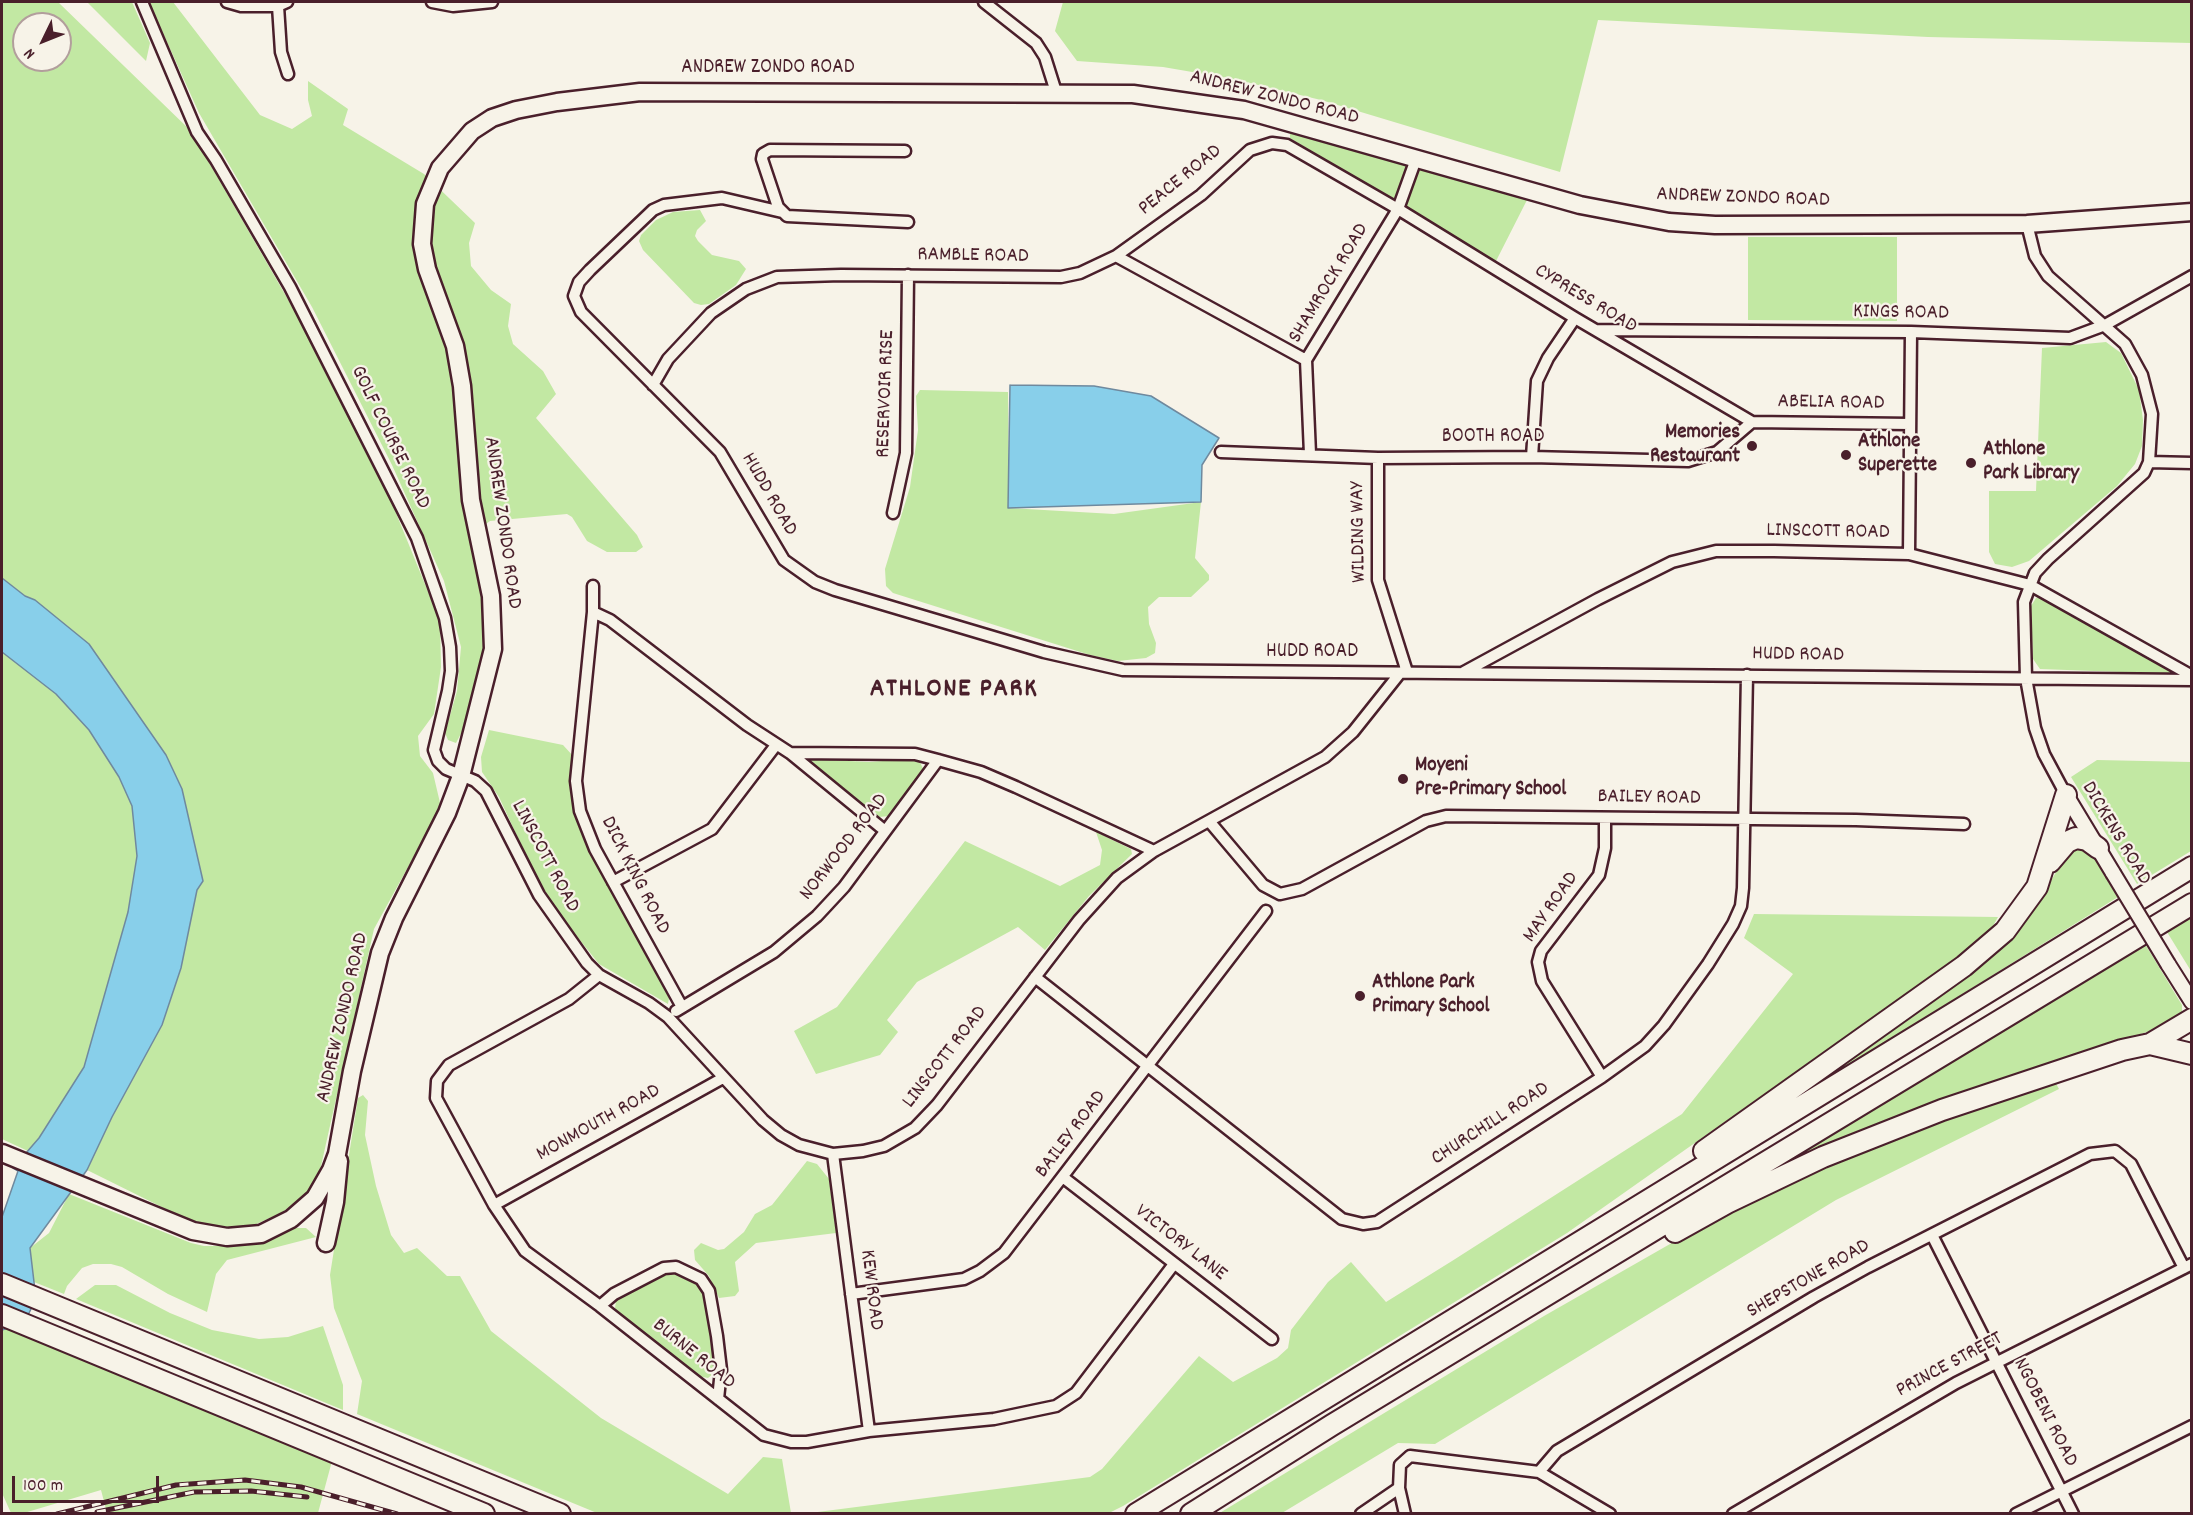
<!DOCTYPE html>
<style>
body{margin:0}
#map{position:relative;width:2193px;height:1515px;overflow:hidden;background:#f7f3e8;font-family:Dekko,sans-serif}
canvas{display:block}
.frame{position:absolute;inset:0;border:3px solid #4a1f2b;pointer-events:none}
.north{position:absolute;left:12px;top:12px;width:60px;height:60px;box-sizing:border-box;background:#f7f3e8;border:2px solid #b29e9c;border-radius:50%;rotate:227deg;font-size:16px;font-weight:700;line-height:24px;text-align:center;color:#4a1f2b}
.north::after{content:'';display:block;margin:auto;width:21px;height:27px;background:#4a1f2b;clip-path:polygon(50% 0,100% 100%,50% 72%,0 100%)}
.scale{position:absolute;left:12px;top:1476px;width:147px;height:27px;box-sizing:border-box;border:3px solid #4a1f2b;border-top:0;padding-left:8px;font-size:18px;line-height:21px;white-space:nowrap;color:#4a1f2b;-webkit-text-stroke:4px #f7f3e8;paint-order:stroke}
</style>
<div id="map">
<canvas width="2193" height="1515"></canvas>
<div class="frame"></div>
<div class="north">N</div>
<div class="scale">100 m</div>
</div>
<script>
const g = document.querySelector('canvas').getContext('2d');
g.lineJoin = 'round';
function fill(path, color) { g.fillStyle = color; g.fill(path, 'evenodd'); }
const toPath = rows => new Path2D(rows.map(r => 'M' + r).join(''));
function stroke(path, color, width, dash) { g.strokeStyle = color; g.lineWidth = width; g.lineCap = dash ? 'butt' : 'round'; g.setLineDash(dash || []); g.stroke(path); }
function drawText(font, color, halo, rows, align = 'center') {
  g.font = font + ' Dekko,sans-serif'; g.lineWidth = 4.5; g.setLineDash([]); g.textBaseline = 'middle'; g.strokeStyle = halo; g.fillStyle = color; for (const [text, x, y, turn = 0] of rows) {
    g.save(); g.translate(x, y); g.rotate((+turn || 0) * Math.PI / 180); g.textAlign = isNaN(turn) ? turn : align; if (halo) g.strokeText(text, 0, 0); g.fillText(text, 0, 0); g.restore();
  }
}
const green = toPath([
 [2,2,58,2,191,131,313,343,387,491,440,621,441,667,434,714,418,736,420,756,433,773,441,807,374,929,319,1175,304,1196,281,1213,254,1225,232,1229,196,1224,87,1170,112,1117,162,1025,181,968,198,883,45,612,2,578],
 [24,24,60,24,60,60,24,60],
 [87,2,132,2,150,43,146,61],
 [149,2,173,2,260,115,292,129,312,116,308,100,308,81,348,109,343,125,424,174,475,223,469,243,471,266,491,290,511,304,508,326,513,344,543,371,556,394,536,418,637,535,643,547,636,552,607,552,587,541,572,517,567,514,490,521,469,536,481,596,483,648,481,667,466,724,456,743,448,740,445,733,457,691,461,647,444,581,392,465,312,307,199,113],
 [1063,2,2191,2,2192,43,1928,37,1598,20,1560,172,1321,100,1233,79,1163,67,1077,61,1055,31],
 [1290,132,1527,200,1495,263,1290,138],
 [700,210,706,221,697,230,695,236,698,241,712,255,739,261,746,269,736,285,709,304,701,305,694,303,643,250,639,241,641,235,656,220,673,212],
 [1748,237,1897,237,1897,321,1748,320],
 [2106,342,2121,353,2139,390,2143,420,2142,446,2135,464,2117,486,2029,561,2012,567,1995,564,1989,552,1989,491,2036,491,2042,348],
 [920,390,1008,392,1009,508,1114,514,1201,502,1195,558,1209,575,1209,580,1191,597,1159,597,1148,607,1149,624,1156,643,1155,653,1146,658,1118,661,1090,655,893,593,886,586,885,569,910,487,918,430,916,396],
 [2036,598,2042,598,2175,674,2040,669,2033,659,2031,606],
 [2,638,81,714,111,757,132,806,138,851,128,912,84,1067,30,1152,2,1139],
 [489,730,563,745,574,757,573,801,578,820,669,998,668,1004,599,964,559,914,535,875,499,797,482,772,481,757],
 [810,759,869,762,910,759,920,762,924,771,889,816,879,817,823,776],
 [2097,760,2191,762,2191,851,2137,884,2071,777],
 [1096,832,1131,849,1132,854,1089,896,1045,950,1018,927,917,982,887,1020,898,1032,880,1055,816,1074,794,1031,837,1007,965,841,1060,886,1100,865,1102,850],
 [2072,846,2087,847,2118,897,1823,1081,1821,1078,2041,897],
 [1754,914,1998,917,1993,926,1966,952,1567,1233,1123,1506,1107,1514,802,1514,1090,1477,1102,1469,1199,1356,1233,1382,1277,1358,1288,1348,1291,1330,1328,1282,1351,1262,1386,1302,1452,1261,1682,1114,1793,974,1744,938],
 [2191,916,2191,971,2167,932],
 [2145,944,2182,1005,2182,1015,2176,1022,2073,1057,1794,1161,1792,1158],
 [2054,1080,2059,1089,1836,1200,1435,1444,1398,1443,1282,1513,1218,1514,1544,1316,1747,1200,1887,1139],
 [363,1095,368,1101,365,1135,376,1186,391,1235,404,1253,417,1248,447,1276,460,1276,491,1331,601,1418,728,1494,763,1457,782,1459,791,1513,597,1513,357,1414,362,1381,334,1308,330,1275,358,1098],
 [807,1161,817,1164,829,1179,836,1233,756,1243,735,1262,739,1291,735,1296,719,1298,709,1276,695,1260,694,1250,701,1243,718,1250,724,1249,744,1232,755,1214,772,1205],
 [69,1194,191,1243,204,1246,245,1246,271,1239,295,1228,306,1228,316,1237,227,1260,216,1274,207,1312,168,1294,122,1267,111,1264,93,1264,82,1268,67,1286,64,1294,34,1282,30,1248,49,1233],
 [678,1274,695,1281,704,1297,715,1367,713,1374,708,1378,694,1375,619,1314,615,1308,616,1301,621,1296,665,1275],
 [95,1285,116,1285,170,1313,212,1330,259,1339,288,1337,323,1326,343,1385,343,1410,76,1299],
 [9,1328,332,1461,318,1513,107,1513,101,1490,24,1513,11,1513,2,1493,2,1330]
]);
const water = toPath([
 [1010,385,1094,386,1151,396,1219,438,1202,465,1201,502,1008,508,1010,385],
 [2,578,25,596,35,600,89,644,166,755,182,789,203,881,197,890,181,968,162,1025,112,1117,87,1170,30,1248,36,1299,24,1323,2,1330,2,1217,18,1171,13,1168,39,1138,84,1067,128,912,137,856,132,806,119,777,89,730,56,694,2,652,2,578]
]);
const minor = toPath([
 [142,2,197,132,216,160,290,287,417,538,445,618,450,647,451,671,448,691,434,750,438,761,446,769,475,781,486,791,539,895,587,963,599,975,649,1003,668,1017,763,1120,781,1135,799,1145,833,1154,863,1151,884,1146,915,1128,937,1105,1079,920,1117,878,1154,851,1325,757,1353,732,1400,673],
 [227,2,241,6,278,6],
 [287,2,278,6,281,52,288,74],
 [432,2,453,6,492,2],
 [984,2,1036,43,1045,57,1056,92],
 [905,151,770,150,763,154,762,159,778,207,787,216,908,222],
 [782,212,722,198,664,205,653,210,590,270,579,282,574,296,581,312,720,452,784,560,815,582,835,590,1044,652,1123,670,2192,680],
 [2027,224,2035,256,2048,276,2125,344,2142,375,2152,414,2149,462,2144,473,2048,559,2035,573,2024,602,2026,678,2035,728,2044,754,2066,795],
 [1116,256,1201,195,1250,150,1272,143,1287,145,1398,209,1575,318,1752,422],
 [1596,330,1911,332,2070,338,2105,325,2192,276],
 [653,385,668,359,711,313,746,289,777,277,841,275,1061,277,1080,273,1116,256,1306,360],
 [1752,422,1910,424],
 [1221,452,1378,458,1532,457,1688,461,1717,452,1752,422],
 [1310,454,1306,360,1398,209,1416,159],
 [1532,457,1537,381,1548,358,1575,318],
 [1378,458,1378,580,1407,672],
 [2149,462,2192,463],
 [893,513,906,453,908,275],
 [1909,554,1911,332],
 [593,586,593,612,576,781,580,811,595,849,682,1007],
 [593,612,610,620,747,725,790,753,884,830],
 [1464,672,1598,599,1672,562,1716,551,1774,551,1909,554,2030,585,2192,676],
 [790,753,915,754,938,760,981,772,1016,787,1154,851],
 [1209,821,1263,885,1280,894,1302,889,1426,821,1446,816,1856,820,1964,824],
 [613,882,712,829,776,745],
 [599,975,569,999,449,1065,437,1081,436,1098,494,1205,525,1251,600,1306,764,1435,791,1442,807,1442,869,1431,994,1419,1056,1406,1076,1393,1174,1264],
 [1035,977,1342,1219,1363,1224,1377,1222,1602,1077,1645,1046,1664,1025,1708,964,1733,924,1741,906,1743,888,1747,675],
 [676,1011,774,952,817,916,844,887,938,760],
 [1602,1077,1542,981,1538,962,1541,951,1599,875,1605,848,1605,818],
 [833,1154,869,1431],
 [1064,1178,1272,1339],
 [494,1205,723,1078],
 [1932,1235,2073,1514],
 [851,1294,964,1279,980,1271,1004,1253,1266,911],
 [600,1306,614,1294,664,1268,676,1267,701,1279,709,1291,717,1336,721,1370,718,1399],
 [1539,1472,1557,1451,1814,1297,1868,1267,2090,1154,2115,1151,2131,1164,2184,1268],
 [1361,1514,1399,1488],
 [1405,1514,1399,1488,1400,1465,1410,1456,1539,1472,1610,1514],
 [1733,1514,1956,1383,2192,1264],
 [2016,1514,2192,1426]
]);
const tertiary = toPath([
 [2066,795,2113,873],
 [2168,964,2192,1002]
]);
const primary = toPath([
 [2,1153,193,1231,227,1237,261,1234,291,1219,315,1198,331,1170,337,1154,352,1071,380,953,394,918,447,813,461,776,493,649,491,596,471,500,462,386,455,346,427,269,422,244,425,204,440,168,472,131,492,118,516,110,557,102,640,92,1133,94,1244,110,1580,205,1669,222,1715,225,2027,224,2192,212],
 [326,1243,335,1202,339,1161]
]);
const motorway = toPath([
 [2050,862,2067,842,2076,838,2087,840,2098,848],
 [2150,1044,2192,1019],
 [1704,1151,1964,966,2005,931,2037,887,2066,795],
 [1675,1232,1727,1203,1823,1157,1942,1110,2122,1050,2150,1044,2192,1054],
 [2,1284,560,1514],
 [2,1315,484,1514],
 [1136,1514,2192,867],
 [1191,1514,1332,1425,2192,904]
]);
const rail = toPath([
 [97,1512,194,1492,251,1491,307,1497],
 [57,1514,176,1485,245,1480,301,1487,397,1514]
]);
const tertiaryBridge = toPath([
 [2113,873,2168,964]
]);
const markers = [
 [1752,446,6,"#4a1f2b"],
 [1846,455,6,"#4a1f2b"],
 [1971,463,6,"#4a1f2b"],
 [1403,779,6,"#4a1f2b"],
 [1360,996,6,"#4a1f2b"]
];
const streetNames = [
 ["ANDREW ZONDO ROAD",768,69],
 ["ANDREW ZONDO ROAD",1274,99,14],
 ["PEACE ROAD",1181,181,-39],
 ["ANDREW ZONDO ROAD",1743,199,2],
 ["RAMBLE ROAD",973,257,1],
 ["SHAMROCK ROAD",1330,284,-59],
 ["CYPRESS ROAD",1585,300,31],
 ["KINGS ROAD",1901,314,1],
 ["RESERVOIR RISE",887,394,-88],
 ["ABELIA ROAD",1831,404,1],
 ["GOLF COURSE ROAD",389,438,64],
 ["BOOTH ROAD",1493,438],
 ["HUDD ROAD",768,495,60],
 ["ANDREW ZONDO ROAD",501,523,82],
 ["WILDING WAY",1360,532,-91],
 ["LINSCOTT ROAD",1828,533,1],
 ["HUDD ROAD",1312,653],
 ["HUDD ROAD",1798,656,1],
 ["BAILEY ROAD",1649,799,1],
 ["DICKENS ROAD",2115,834,59],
 ["NORWOOD ROAD",845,848,-52],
 ["LINSCOTT ROAD",544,857,62],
 ["DICK KING ROAD",634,876,63],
 ["MAY ROAD",1552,908,-55],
 ["ANDREW ZONDO ROAD",344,1018,-77],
 ["LINSCOTT ROAD",946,1058,-52],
 ["MONMOUTH ROAD",599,1124,-29],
 ["CHURCHILL ROAD",1491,1125,-33],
 ["BAILEY ROAD",1072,1135,-53],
 ["VICTORY LANE",1180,1244,38],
 ["SHEPSTONE ROAD",1809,1280,-30],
 ["KEW ROAD",870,1290,83],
 ["BURNE ROAD",693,1355,39],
 ["PRINCE STREET",1950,1366,-28],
 ["NGOBENI ROAD",2044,1413,63]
];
const poiNames = [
 ["Memories",1740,434,"right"],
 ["Restaurant",1740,458,"right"],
 ["Athlone",1858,443],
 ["Superette",1858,467],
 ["Athlone",1983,451],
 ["Park Library",1983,475],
 ["Moyeni",1415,767],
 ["Pre-Primary School",1415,791],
 ["Athlone Park",1372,984],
 ["Primary School",1372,1008]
];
const districtNames = [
 ["ATHLONE PARK",954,691]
];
fill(green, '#c2e8a3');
fill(water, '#88cfea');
stroke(water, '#6f899e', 1.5);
stroke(minor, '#4a1f2b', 15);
stroke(tertiary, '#4a1f2b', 18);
stroke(primary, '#4a1f2b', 21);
stroke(motorway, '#4a1f2b', 24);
stroke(minor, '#f7f3e8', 10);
stroke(tertiary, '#f7f3e8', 14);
stroke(primary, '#f7f3e8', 16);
stroke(motorway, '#f7f3e8', 20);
stroke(rail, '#4a1f2b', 5);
stroke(rail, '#f7f3e8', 3, [9]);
stroke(tertiaryBridge, '#4a1f2b', 18, []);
stroke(tertiaryBridge, '#f7f3e8', 14);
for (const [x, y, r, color] of markers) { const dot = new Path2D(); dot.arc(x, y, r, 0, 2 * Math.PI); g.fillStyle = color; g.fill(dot); stroke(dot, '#f7f3e8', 2); }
drawText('21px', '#4a1f2b', '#f7f3e8', streetNames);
drawText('bold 21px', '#4a1f2b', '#f7f3e8', poiNames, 'left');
g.letterSpacing = '1.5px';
drawText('bold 27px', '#4a1f2b', '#f7f3e8', districtNames);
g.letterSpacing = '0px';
</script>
